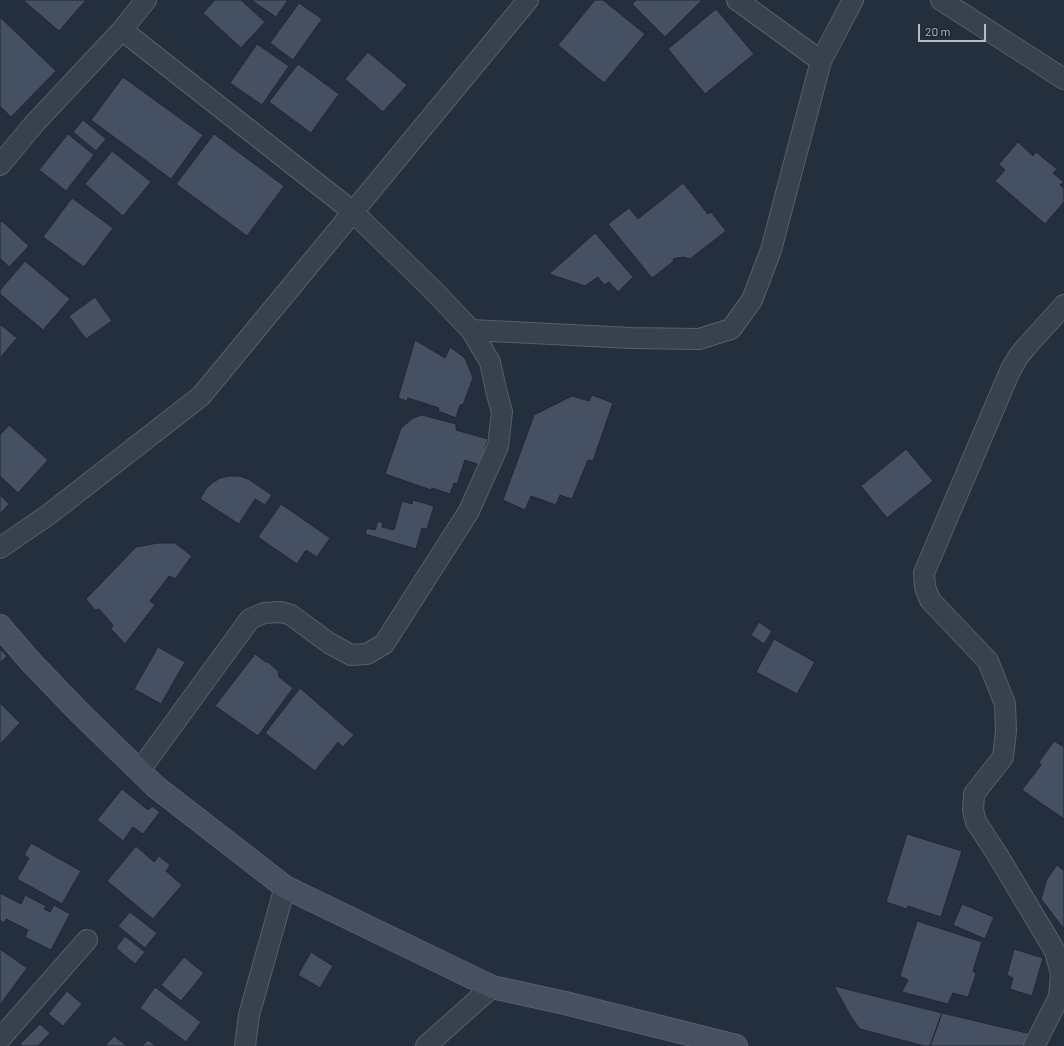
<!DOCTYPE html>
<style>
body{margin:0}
#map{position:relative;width:1064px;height:1046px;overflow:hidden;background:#242f3e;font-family:Barlow,sans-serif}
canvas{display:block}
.scale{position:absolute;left:918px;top:24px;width:68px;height:18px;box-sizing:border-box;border:2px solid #b4bcc9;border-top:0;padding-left:5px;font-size:12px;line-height:14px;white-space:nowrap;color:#b4bcc9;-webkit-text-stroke:3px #1d2633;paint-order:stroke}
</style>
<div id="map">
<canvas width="1064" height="1046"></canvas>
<div class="scale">20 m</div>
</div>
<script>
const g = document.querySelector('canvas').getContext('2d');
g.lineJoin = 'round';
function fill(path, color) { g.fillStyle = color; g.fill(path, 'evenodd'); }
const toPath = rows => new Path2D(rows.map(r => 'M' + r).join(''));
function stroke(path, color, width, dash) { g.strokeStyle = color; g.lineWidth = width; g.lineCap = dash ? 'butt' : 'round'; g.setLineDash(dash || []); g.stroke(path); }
const building = toPath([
 [25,0,86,0,59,31,24,1,25,0],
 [215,0,241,0,265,22,241,48,203,13,215,0],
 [251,0,288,0,276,17,251,0],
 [595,0,603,0,645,34,604,83,558,45,595,0],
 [636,0,702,0,665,37,632,4,636,0],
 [299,3,322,19,293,60,270,43,299,3],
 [716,9,754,54,705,94,668,49,716,9],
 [0,17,56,71,11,117,0,106,0,17],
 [257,44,289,66,262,105,230,83,257,44],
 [368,52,407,85,383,112,345,79,368,52],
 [298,64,339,94,311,133,269,102,298,64],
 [123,77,203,135,171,179,91,120,123,77],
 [83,120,106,139,96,151,73,132,83,120],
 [68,134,94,155,66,191,39,170,68,134],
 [214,134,284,186,247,236,176,184,214,134],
 [1018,142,1033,156,1036,152,1057,169,1053,173,1064,182,1060,185,1064,188,1064,202,1045,224,995,181,1005,170,999,164,1018,142],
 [112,151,151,182,123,216,85,184,112,151],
 [683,183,708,214,711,212,726,231,690,259,683,257,673,259,674,261,652,278,608,224,629,208,638,219,683,183],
 [72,198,113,228,84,267,43,237,72,198],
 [2,221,29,246,9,267,0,258,0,223,2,221],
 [595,233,633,277,618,292,609,282,604,285,598,277,585,286,549,274,595,233],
 [25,261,70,299,43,330,0,294,0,290,25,261],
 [95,297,112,321,86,339,69,316,95,297],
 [0,324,17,338,0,358,0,324],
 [415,340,445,358,450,347,465,358,473,378,463,405,460,405,456,418,438,411,439,408,408,398,407,401,398,398,415,340],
 [592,395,613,403,593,461,588,460,572,499,560,495,556,505,531,496,525,510,503,500,534,415,572,396,589,401,592,395],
 [422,415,456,424,456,430,488,439,480,465,465,460,457,484,454,483,450,494,432,488,431,490,385,474,401,428,413,418,422,415],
 [9,425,48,460,18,493,0,476,0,435,9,425],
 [906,449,933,481,887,518,861,486,906,449],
 [229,476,239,476,248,479,272,495,265,505,255,499,239,524,200,499,205,490,212,483,220,478,229,476],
 [0,495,9,504,0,514,0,495],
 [413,500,434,506,427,529,422,528,416,549,365,534,367,528,375,530,378,521,383,523,382,527,394,530,402,501,412,504,413,500],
 [281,504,330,538,317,557,306,550,297,564,258,537,281,504],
 [158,543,175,543,192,556,175,579,169,576,150,601,155,605,125,644,111,629,113,625,99,609,95,610,86,599,136,547,158,543],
 [759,622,772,631,764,644,751,635,759,622],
 [774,639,815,662,797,694,756,672,774,639],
 [158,647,185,662,161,704,134,689,158,647],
 [0,649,7,656,0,663,0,649],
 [255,654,266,662,268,662,278,671,279,677,293,688,258,736,215,706,255,654],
 [300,688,354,735,343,747,338,742,315,771,265,733,300,688],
 [0,703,20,723,0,744,0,703],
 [1054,741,1064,747,1064,819,1022,790,1041,765,1039,762,1054,741],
 [122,789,148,810,152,806,160,812,143,834,133,827,123,841,97,820,122,789],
 [907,834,962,851,941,917,908,906,907,909,886,902,907,834],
 [31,843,81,871,62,904,17,879,29,858,24,855,31,843],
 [136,846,154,862,159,856,170,865,166,871,182,885,153,919,107,881,136,846],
 [1057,865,1064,871,1064,929,1041,899,1047,879,1057,865],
 [0,893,21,904,25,895,46,906,44,909,50,912,54,905,70,914,51,950,25,937,28,930,6,919,4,923,0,920,0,893],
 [962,904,994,917,985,939,953,925,962,904],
 [130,912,157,933,145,948,118,926,130,912],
 [917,921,982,942,973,971,976,974,968,997,953,993,948,1004,902,992,908,980,900,976,917,921],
 [125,936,145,952,135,964,116,948,125,936],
 [0,949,27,968,0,1005,0,949],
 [1014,949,1043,958,1032,996,1010,989,1013,978,1007,975,1014,949],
 [311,952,333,966,320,988,298,975,311,952],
 [184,957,204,973,181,1001,161,985,184,957],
 [834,986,942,1013,930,1046,924,1046,860,1029,850,1015,834,986],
 [155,987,201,1022,186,1042,140,1008,155,987],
 [67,991,82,1004,63,1026,48,1014,67,991],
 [942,1013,1031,1034,1026,1046,930,1046,942,1013],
 [40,1024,50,1033,38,1046,22,1046,20,1044,40,1024],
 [114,1036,127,1046,105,1046,114,1036],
 [148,1040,156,1046,142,1046,148,1040]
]);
const street = toPath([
 [737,0,821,61,853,0],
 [941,0,1064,79],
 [122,30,352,211,433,290,471,330,490,362,497,394,502,412,498,446,469,511,384,644,367,654,351,655,329,643,291,615,281,612,264,613,250,619,140,770],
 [0,165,34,124,122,30,146,0],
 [471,330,631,338,699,339,731,329,752,300,771,250,821,61],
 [0,548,48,515,201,396,528,0],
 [0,1039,87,940],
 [245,1046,249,1015,285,887],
 [426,1046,492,987],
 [1034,1046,1059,997,1061,974,1055,951,997,854,976,822,973,810,974,794,1003,757,1006,731,1005,704,988,661,930,600,925,587,924,573,1010,371,1018,357,1027,346,1064,305]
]);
const secondary = toPath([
 [0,626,30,661,79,712,156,787,285,887,492,987,565,1003,736,1046]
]);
fill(building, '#455162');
stroke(building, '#1f2835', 1);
stroke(street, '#565f6c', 22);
stroke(secondary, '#565f6c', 24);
stroke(street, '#38414e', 20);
stroke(secondary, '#465061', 22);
</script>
